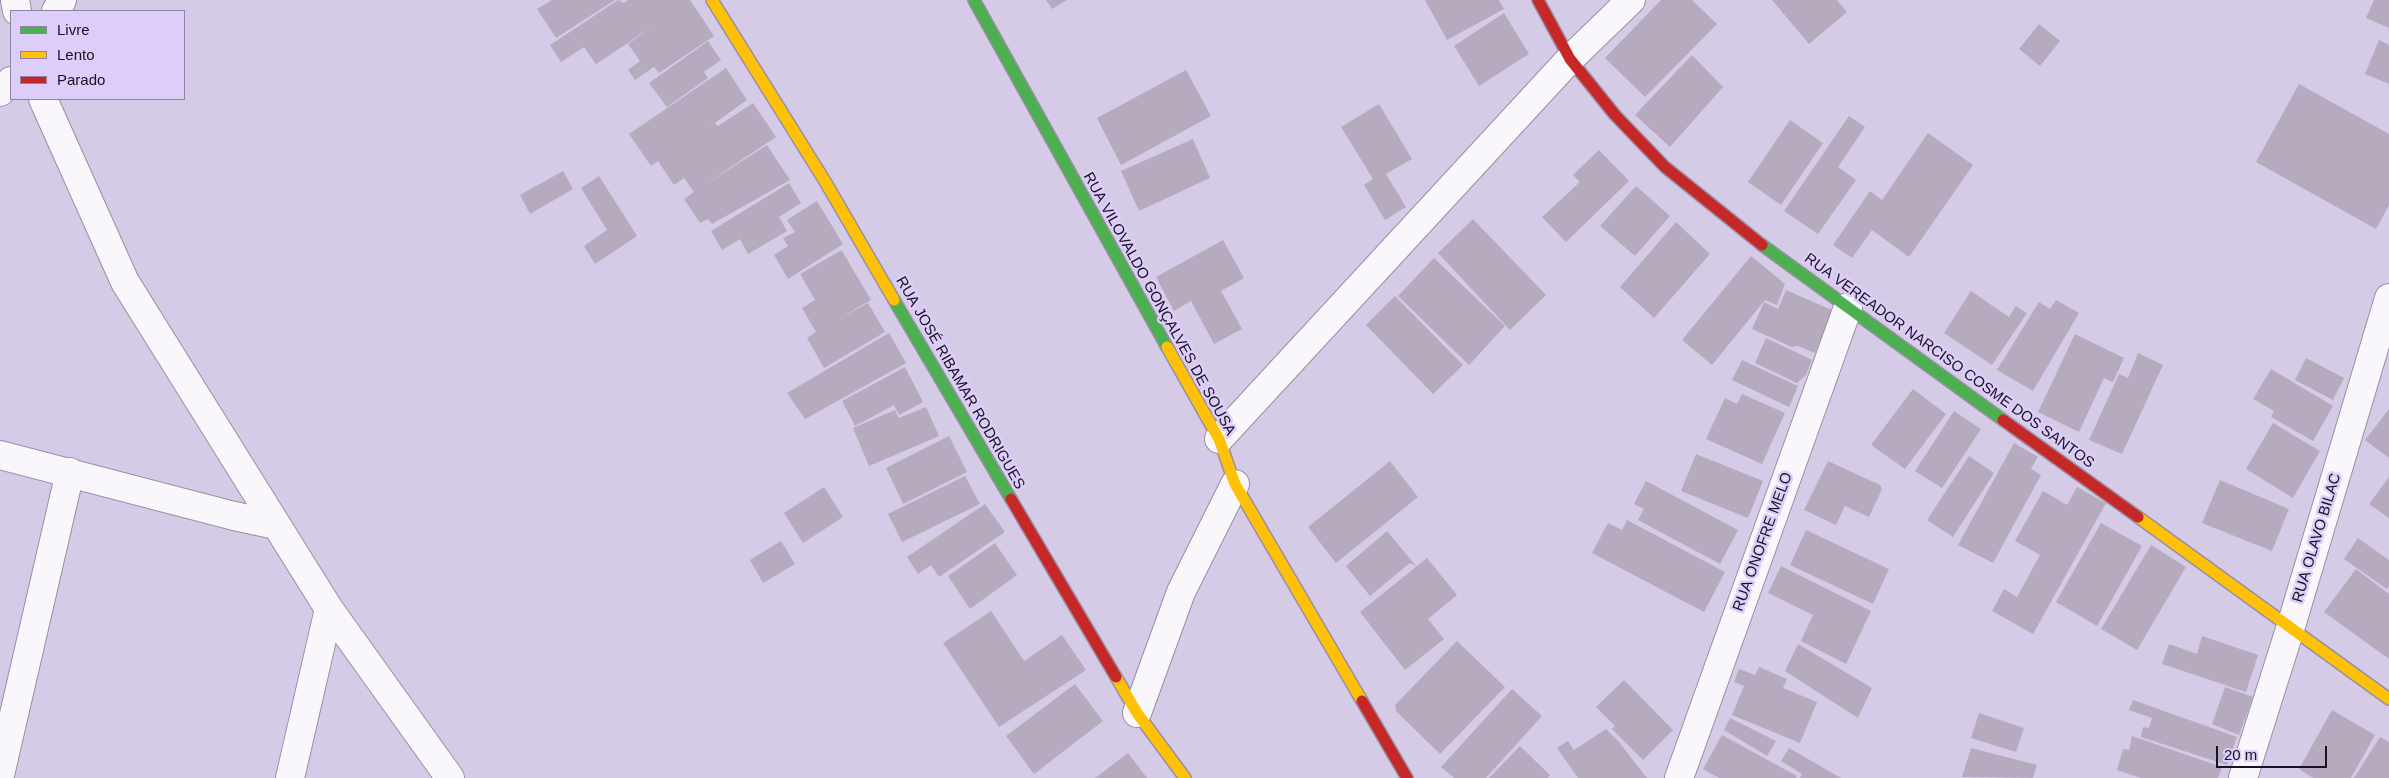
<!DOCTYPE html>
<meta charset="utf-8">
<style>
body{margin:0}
#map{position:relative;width:2389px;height:778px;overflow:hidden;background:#d6cbe7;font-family:Arial,sans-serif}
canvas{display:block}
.legend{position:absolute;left:10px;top:10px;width:175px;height:90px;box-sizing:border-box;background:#ddcdf9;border:1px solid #8f82a4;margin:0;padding:6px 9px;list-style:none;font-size:15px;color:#191124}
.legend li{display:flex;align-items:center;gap:10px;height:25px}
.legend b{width:25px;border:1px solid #8f82a4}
.scale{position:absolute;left:2216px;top:746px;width:111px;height:22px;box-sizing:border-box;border:2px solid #191124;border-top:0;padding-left:6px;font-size:15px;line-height:18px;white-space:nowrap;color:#191124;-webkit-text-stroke:4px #ddcdf9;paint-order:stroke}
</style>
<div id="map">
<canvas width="2389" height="778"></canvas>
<ul class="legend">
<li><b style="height:6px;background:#4caf50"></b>Livre</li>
<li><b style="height:6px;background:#ffc107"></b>Lento</li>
<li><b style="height:6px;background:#c62828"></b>Parado</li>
</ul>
<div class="scale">20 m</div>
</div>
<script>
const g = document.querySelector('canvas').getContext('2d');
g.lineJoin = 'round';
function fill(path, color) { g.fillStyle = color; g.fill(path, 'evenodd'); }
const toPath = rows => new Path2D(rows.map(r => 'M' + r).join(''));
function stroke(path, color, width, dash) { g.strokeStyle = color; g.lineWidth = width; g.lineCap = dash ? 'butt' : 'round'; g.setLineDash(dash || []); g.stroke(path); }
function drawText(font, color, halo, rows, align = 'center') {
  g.font = font + ' Arial,sans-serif'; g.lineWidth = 5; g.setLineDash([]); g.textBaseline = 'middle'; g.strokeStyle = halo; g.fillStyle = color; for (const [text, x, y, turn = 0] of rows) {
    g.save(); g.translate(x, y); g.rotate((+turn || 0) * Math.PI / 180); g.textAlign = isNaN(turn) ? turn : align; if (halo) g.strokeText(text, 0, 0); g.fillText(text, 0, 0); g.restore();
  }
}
const building = toPath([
 [552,0,615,0,556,38,537,9],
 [618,0,624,3,628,0,690,0,714,36,659,73,654,67,635,80,628,70,640,61,628,44,655,25,596,64,584,47,561,62,550,45],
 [1046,0,1067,0,1052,9],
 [1425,0,1499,0,1504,9,1447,40],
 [1661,0,1692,0,1717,24,1645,97,1605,58],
 [1772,0,1837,0,1847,12,1809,44],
 [2374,0,2389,0,2389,28,2366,18],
 [1504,13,1529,54,1479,86,1454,46],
 [2039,24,2060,41,2040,66,2019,49],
 [2379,40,2389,45,2389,84,2365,74],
 [708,41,721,60,704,72,708,78,667,107,649,83],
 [1692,55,1723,87,1670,147,1635,115],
 [726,68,747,100,702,132,715,123,718,126,753,103,776,137,703,186,767,145,790,180,712,224,708,219,700,223,684,199,694,192,684,178,674,185,658,161,651,166,629,134],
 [1186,70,1211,116,1121,165,1097,118],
 [2299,84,2389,134,2389,205,2376,229,2256,162],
 [1379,104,1412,159,1386,174,1406,207,1385,220,1364,185,1373,179,1341,127],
 [1849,116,1865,127,1838,167,1856,180,1818,234,1784,211],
 [1790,120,1823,143,1781,205,1748,182],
 [1928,133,1973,165,1909,257,1872,230,1852,258,1833,245,1870,191,1882,200],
 [1193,139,1210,178,1139,211,1121,171],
 [1599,150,1629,181,1566,242,1542,217,1580,182,1573,175],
 [563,171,573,189,530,214,520,195],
 [599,176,637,236,595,264,584,246,607,230,581,188],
 [789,183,801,203,779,217,787,231,748,254,740,239,722,250,711,231],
 [1636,186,1670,216,1635,256,1600,226],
 [817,201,843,244,788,279,774,255,788,246,783,238,795,232,787,220],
 [1473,219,1546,295,1510,330,1438,253],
 [1676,222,1710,254,1654,318,1620,287],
 [1223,240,1244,278,1221,291,1242,329,1214,344,1191,301,1174,311,1156,277],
 [840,251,842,251,871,300,836,320,868,303,885,332,824,368,807,338,816,332,802,308,815,300,800,274],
 [1751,256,1785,284,1777,305,1765,300,1712,365,1682,340],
 [1434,258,1505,326,1469,365,1398,296],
 [1786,290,1834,311,1815,353,1798,346,1792,347,1752,329,1764,302,1778,309],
 [1971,291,2009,317,2016,306,2027,313,1992,365,1944,333],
 [1395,296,1463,365,1433,394,1366,325],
 [2056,300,2079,313,2033,391,1997,370,2039,302,2050,309],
 [889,333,906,363,805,419,787,393],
 [2075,334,2124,358,2113,382,2104,378,2079,432,2038,412],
 [1766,338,1812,360,1806,375,1797,383,1755,363],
 [2138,353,2163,365,2122,454,2089,440,2119,374,2128,378],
 [2306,358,2344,378,2333,400,2295,380],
 [1742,360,1798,386,1789,407,1732,380],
 [905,367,923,402,899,415,894,405,855,426,842,401],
 [2271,369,2333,406,2313,441,2271,417,2274,411,2253,399],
 [1913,389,1946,414,1905,469,1871,445],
 [1742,394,1785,413,1762,464,1706,439,1725,398,1737,404],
 [926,407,939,436,869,466,853,428,895,410,899,418],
 [2389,409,2389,458,2365,440],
 [1954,411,1981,429,1942,488,1915,471],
 [2273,423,2320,451,2293,498,2246,469],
 [949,436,967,472,903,504,886,468],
 [2014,443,2038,457,2031,469,2041,475,1993,563,1958,545],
 [1696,454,1763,481,1748,518,1681,491],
 [1969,456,1994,473,1953,537,1927,520],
 [1390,461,1418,497,1336,563,1308,527],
 [1828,461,1880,485,1882,489,1869,517,1845,506,1836,525,1804,510],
 [965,476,980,504,902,542,888,514],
 [2389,477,2389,518,2369,504],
 [2220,480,2289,509,2272,551,2202,523],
 [1646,481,1738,530,1720,564,1638,520,1644,509,1634,504],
 [824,487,843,517,803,543,784,513],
 [2077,487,2106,503,2033,634,1992,611,2004,589,2017,597,2040,555,2015,541,2043,491,2067,505],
 [985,504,1005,532,939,577,931,565,918,574,907,557],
 [1627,520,1725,572,1704,612,1592,553,1608,523,1622,530],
 [2101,523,2142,546,2097,626,2056,602],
 [1806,530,1889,569,1873,604,1790,565],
 [1387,531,1416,566,1410,563,1370,596,1346,566],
 [2358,538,2389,560,2389,585,2387,589,2344,559],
 [781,541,795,564,763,583,750,560],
 [995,543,1017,575,970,609,948,576],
 [2151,545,2186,567,2137,650,2101,629],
 [1427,558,1457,595,1428,619,1444,639,1405,670,1360,612],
 [1781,566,1871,611,1846,664,1801,641,1813,615,1768,593],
 [2356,569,2389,594,2389,659,2324,612],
 [991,611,1024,661,1062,635,1086,670,999,727,943,643],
 [2202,636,2258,655,2246,692,2162,664,2169,644,2197,654],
 [1457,641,1505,687,1440,754,1396,711,1395,705],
 [1798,644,1872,688,1858,718,1785,671],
 [1759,667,1787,679,1783,688,1817,702,1800,743,1732,715,1744,686,1734,682,1739,669,1755,675],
 [1624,680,1673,730,1643,760,1612,729,1615,726,1596,707],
 [1075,684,1103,721,1034,774,1006,736],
 [2225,687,2253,697,2239,735,2212,724],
 [1512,689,1542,716,1486,778,1454,778,1441,767],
 [2133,700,2237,737,2227,765,2141,737,2143,727,2149,728,2152,718,2129,710],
 [2332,710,2375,735,2351,778,2313,778,2299,769],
 [1979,713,2024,728,2016,752,1971,738],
 [1730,718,1776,741,1767,756,1724,730],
 [1606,729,1619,742,1647,778,1578,778,1557,748,1568,741,1574,750],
 [1722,735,1797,776,1796,778,1719,778,1703,769],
 [2132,736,2222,767,2218,778,2141,778,2117,770,2123,749,2129,750],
 [2380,737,2389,742,2389,778,2354,778],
 [1520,746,1550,775,1548,778,1489,778],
 [1789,748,1841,778,1800,778,1802,774,1781,761],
 [1971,748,2037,765,2033,778,1962,777],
 [1128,753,1147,778,1095,778]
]);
const street = toPath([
 [15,0,17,11],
 [56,11,62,0],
 [0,92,11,81],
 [43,99,125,282,329,609,450,778],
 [1219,439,1570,59,1631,0],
 [0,455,234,516,276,525],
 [1137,713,1181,592,1235,484],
 [0,775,70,472],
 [290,778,329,609],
 [1679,778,1848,307],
 [2243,778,2291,626,2389,298]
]);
const fast = toPath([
 [974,0,1167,347],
 [1762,245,2003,420],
 [894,300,1011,499]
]);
const slow = toPath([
 [712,0,826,183,894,300],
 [1167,347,1219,439,1235,484,1362,701],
 [2138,517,2389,699],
 [1116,677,1137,713,1185,778]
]);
const jam = toPath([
 [1538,0,1570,59,1615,115,1665,167,1762,245],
 [2003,420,2138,517],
 [1011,499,1116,677],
 [1362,701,1407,778]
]);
const streetNames = [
 ["RUA VILOVALDO GONÇALVES DE SOUSA",1159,304,61],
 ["RUA VEREADOR NARCISO COSME DOS SANTOS",1949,361,36],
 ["RUA JOSÉ RIBAMAR RODRIGUES",960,383,60],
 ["RUA OLAVO BILAC",2317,538,-73],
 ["RUA ONOFRE MELO",1763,542,-70]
];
fill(building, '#b6aabf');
stroke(street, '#978fa4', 30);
stroke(fast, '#978fa4', 14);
stroke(slow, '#978fa4', 14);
stroke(jam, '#978fa4', 14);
stroke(street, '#f9f7fb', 28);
stroke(fast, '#4caf50', 11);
stroke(slow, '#ffc107', 11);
stroke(jam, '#c62828', 11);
drawText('15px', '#191124', '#ddcdf9', streetNames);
</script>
